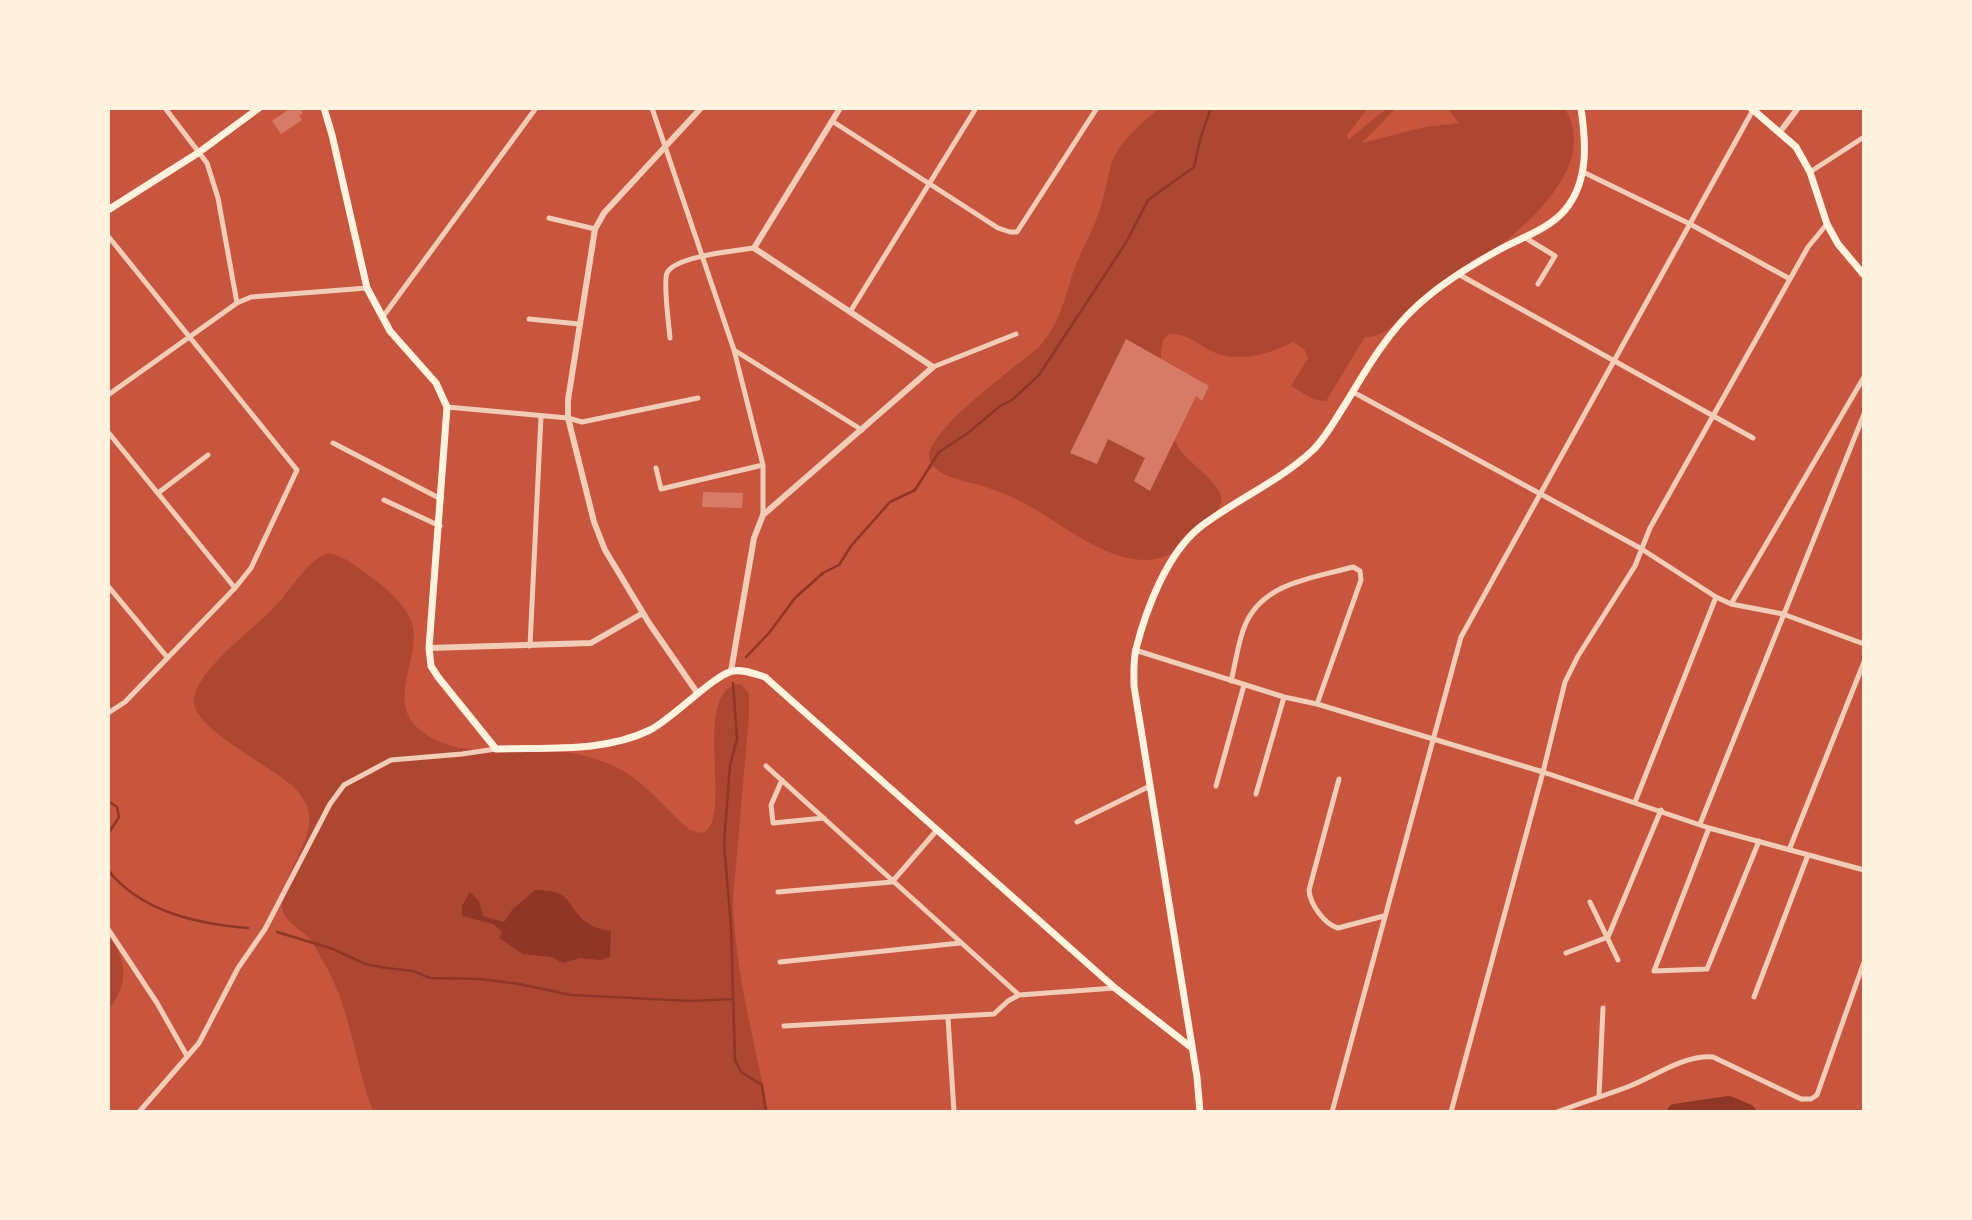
<!DOCTYPE html>
<style>
body{margin:0}
#map{position:relative;width:1972px;height:1220px;overflow:hidden;background:#c8553d;font-family:"Crimson Pro",serif}
canvas{display:block}
.frame{position:absolute;inset:0;border:110px solid #fff3e0;pointer-events:none}
</style>
<div id="map">
<canvas width="1972" height="1220"></canvas>
<div class="frame"></div>
</div>
<script>
const context = document.querySelector('canvas').getContext('2d');
context.lineJoin = 'round';
function paint(path, color) { context.fillStyle = color; context.fill(path, 'evenodd'); }
function trace(path, color, width, dash) { context.strokeStyle = color; context.lineWidth = width; context.lineCap = dash ? 'butt' : 'round'; context.setLineDash(dash || []); context.stroke(path); }
paint(new Path2D(`
 M1158,109H1367L1347,135L1348,140L1386,109H1395L1362,143L1425,127L1459,123L1449,110L1451,109H1565C1611,182 1472,267 1423,301C1407,312 1385,339 1365,337L1326,401C1314,402 1302,392 1291,386L1308,358L1304,349L1293,342C1267,355 1236,364 1209,350C1195,342 1186,333 1169,334L1163,340L1161,351C1161,382 1163,423 1180,450C1189,463 1226,487 1221,502C1216,516 1202,530 1191,539C1186,543 1180,549 1174,552C1127,580 1068,527 1029,506C1012,496 994,489 975,484C961,480 928,474 929,455C932,427 1015,367 1038,348C1058,326 1064,303 1072,275C1080,253 1092,232 1100,210C1105,194 1107,178 1112,162C1120,141 1141,124 1158,109Z
 M329,553C346,557 360,569 374,579C387,589 403,603 410,618C426,653 384,699 419,729C453,760 520,749 563,752C577,753 591,757 604,762C643,776 660,805 690,830C695,831 701,835 706,831C730,813 697,708 730,687C733,685 737,685 741,684L749,694V716L733,898C734,970 755,1041 768,1111H373C356,1066 351,1013 328,970C322,960 316,947 309,938C300,928 284,922 282,907C279,877 319,838 307,806C300,789 283,778 269,769C251,756 198,727 194,704C191,679 237,642 254,626C266,616 277,605 287,592C300,577 309,560 329,553Z
 M109,935C127,960 129,985 109,1009Z`), '#ae4732');
paint(new Path2D(`
 M535,890C576,890 563,906 589,924C595,928 605,930 611,931L610,957L600,960L580,958L563,963L551,957L523,954L499,938L502,932L493,924L462,916V906L470,892L479,901L483,916L504,922L512,910Z`), '#8f3625');
trace(new Path2D(`
 M746,657L769,633L795,598L823,573L839,565L851,546L890,502L915,490L939,452L968,433L1000,406L1012,400L1039,375L1127,241L1148,200L1194,167L1201,136L1211,108
 M733,683L737,739L730,765L724,844L731,926L735,1060L741,1072L762,1085L766,1112
 M108,801L117,807L119,817L108,834
 M108,870C141,912 198,924 248,928
 M277,932L333,949L365,964L386,968L413,971L430,978L480,979L519,984L571,995L691,1001L733,999`), '#8f3625', 2.5);
trace(new Path2D(`
 M1675,1112L1729,1104L1748,1112`), '#8f3625', 16);
paint(new Path2D(`
 M291,108H300L303,113L299,116L302,120L281,134L272,121Z
 M1126,339L1209,386L1202,401L1196,396L1150,491L1134,481L1145,458L1108,439L1097,464L1070,453Z
 M703,492L743,493L742,508L702,507Z`), '#d67c66');
trace(new Path2D(`
 M165,108L207,163L218,198L237,303
 M652,108L734,350L763,465V515
 M832,121L998,228L1010,232H1017L1097,108
 M1583,172L1690,224L1790,279
 M1810,172L1864,137
 M549,218L595,229
 M108,236L297,470L251,568L235,588L125,702L108,713
 M1524,237L1555,256L1538,284
 M1458,274L1753,438
 M850,312L976,108
 M382,318L536,108
 M529,319L579,324
 M670,338C669,326 663,282 667,273C675,256 735,251 754,248
 M734,350L862,430
 M933,367L1016,334
 M1353,392L1640,548L1716,597L1731,604L1783,614L1864,644
 M108,395L237,303L251,297L367,288
 M447,407L568,418L582,422L698,398
 M108,432L235,588
 M333,443L441,499
 M656,468L661,489L763,465
 M158,493L208,455
 M384,500L440,526
 M108,586L167,657
 M1731,604L1864,377
 M530,646L541,416
 M1135,650L1284,697L1317,704L1543,772L1709,828L1864,870
 M1231,681C1236,662 1238,640 1246,623C1265,582 1314,578 1353,567L1360,571L1361,580L1317,704
 M766,766L1019,995
 M1339,779L1309,890C1310,904 1324,924 1338,928L1384,916
 M782,780L771,805L773,823L824,818
 M1216,786L1244,685
 M1256,794L1284,697
 M1635,802L1716,597
 M1077,822L1150,786
 M1700,824L1864,414
 M1709,828L1654,971L1707,969L1759,841
 M1789,850L1864,662
 M778,892L892,882L937,830
 M1590,902L1618,960
 M108,929L157,1003L187,1056
 M1566,953L1608,937L1661,810
 M780,962L960,943
 M1754,997L1808,855
 M948,1018L954,1112
 M784,1026L994,1014L1008,1001L1019,995L1115,988
 M1599,1096L1603,1008
 M139,1112L199,1043L238,968L265,929L330,804L344,785L391,760L462,754L496,749
 M1332,1112L1461,637L1753,110
 M1451,1112L1543,772L1565,682L1578,656L1635,566L1650,528L1808,247L1827,224
 M1557,1112C1581,1103 1606,1095 1630,1086C1657,1075 1684,1055 1713,1057L1801,1099H1811L1817,1095L1864,962`), '#f1ccb7', 5);
trace(new Path2D(`
 M1780,132L1798,108
 M429,648L591,643L643,613
 M731,671L754,538L763,515L933,367L754,248L840,108
 M698,694L649,623L605,550L594,522L568,418V400L595,229L604,213L701,108`), '#f1ccb7', 6);
trace(new Path2D(`
 M324,108L332,135L367,288L390,331L436,383L447,407L429,648L431,666L438,677L496,749C546,747 603,753 650,730C672,719 715,674 733,671C743,669 755,674 765,677L1115,988L1192,1048
 M1751,108L1796,147L1810,172L1827,224L1838,244L1864,275
 M108,210L198,153L259,108
 M1200,1112L1197,1077L1134,686C1134,674 1133,660 1136,649C1146,609 1167,554 1199,528C1235,500 1279,482 1313,450C1326,437 1336,418 1346,403C1367,368 1388,332 1418,305C1442,283 1470,266 1497,251C1520,238 1548,230 1565,210C1589,181 1586,143 1581,108`), '#fff3e0', 7);
</script>
